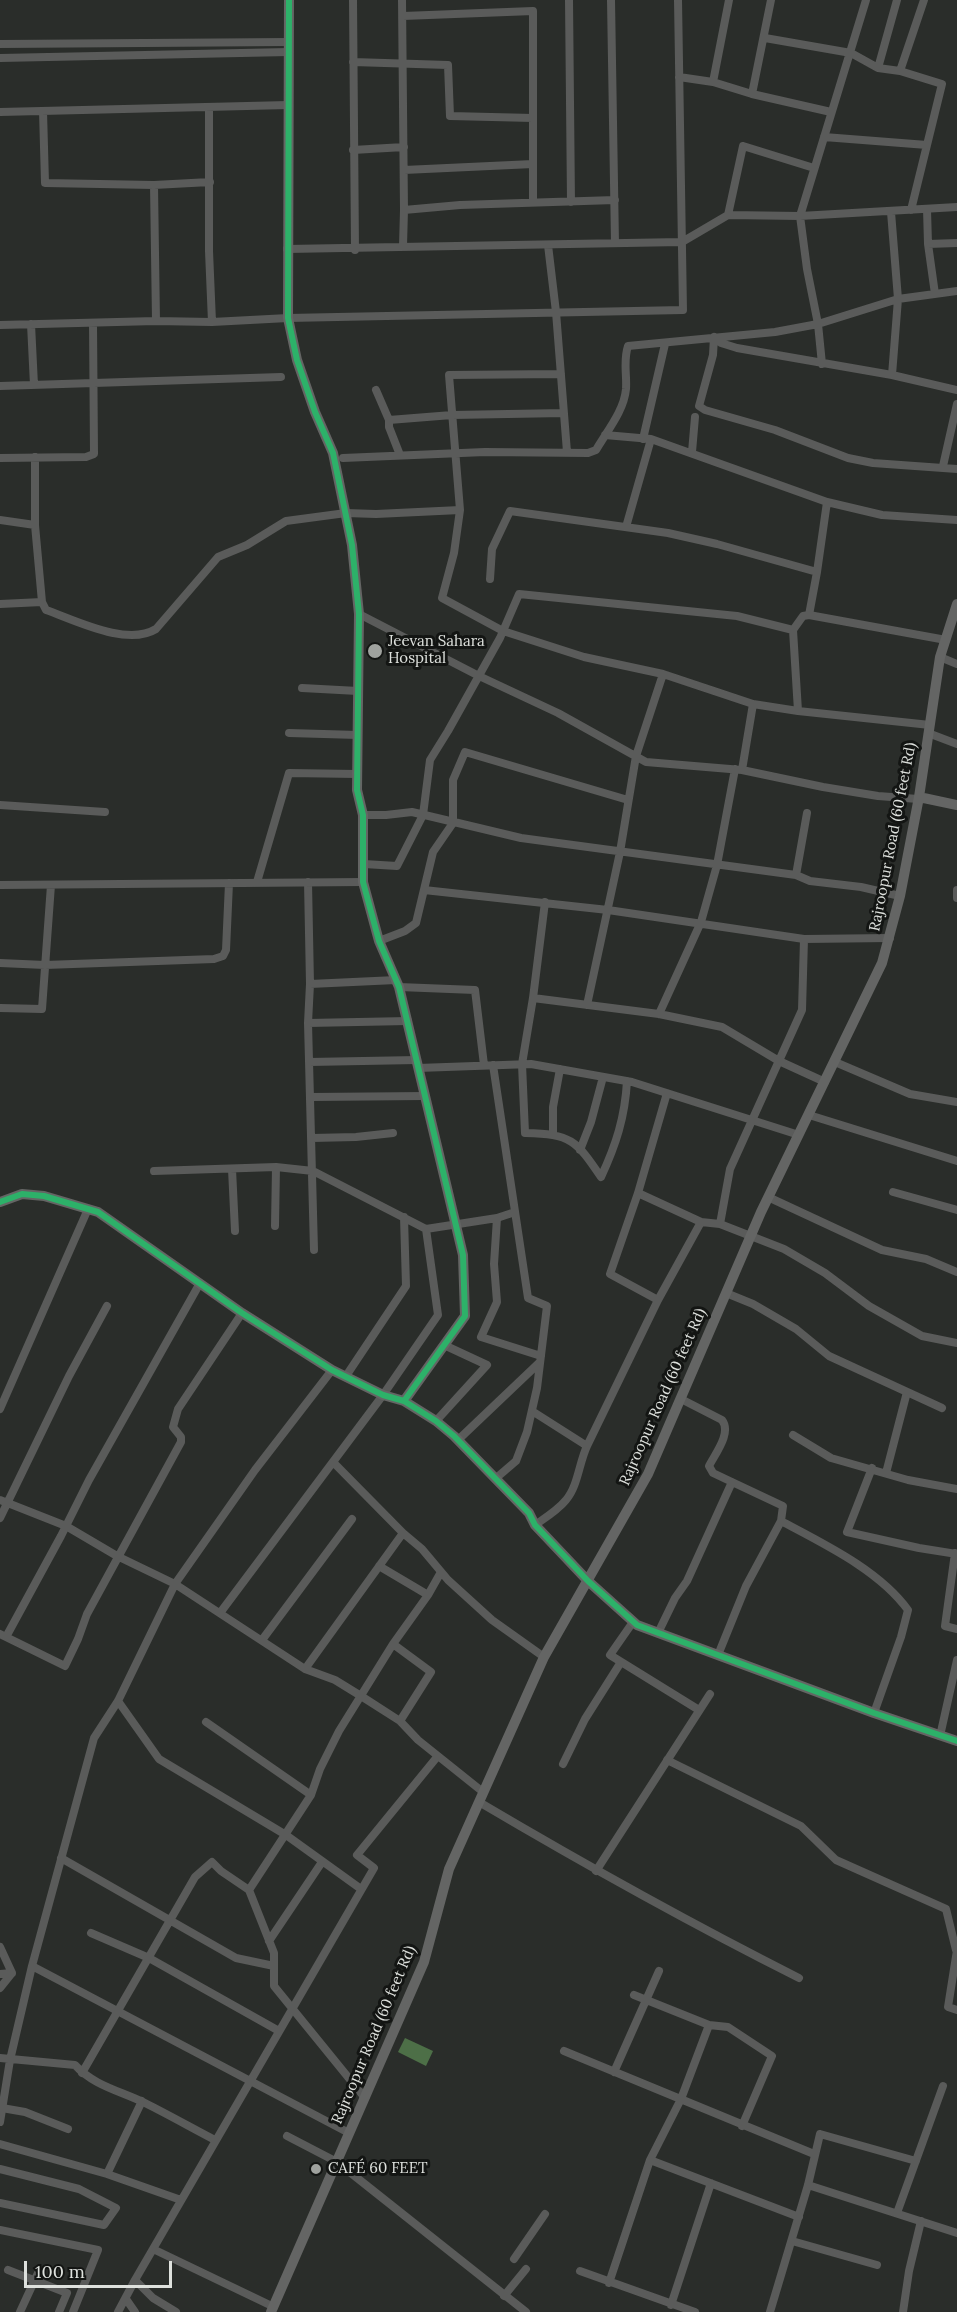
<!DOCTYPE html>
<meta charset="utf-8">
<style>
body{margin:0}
#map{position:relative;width:957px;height:2312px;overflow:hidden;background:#2a2d2a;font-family:Lora,serif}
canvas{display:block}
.scale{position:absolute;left:24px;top:2261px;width:148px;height:27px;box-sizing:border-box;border:3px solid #dee1dd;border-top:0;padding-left:8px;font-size:18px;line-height:21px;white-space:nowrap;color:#dee1dd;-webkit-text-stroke:4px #131513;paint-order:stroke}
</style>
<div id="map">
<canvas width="957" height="2312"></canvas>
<div class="scale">100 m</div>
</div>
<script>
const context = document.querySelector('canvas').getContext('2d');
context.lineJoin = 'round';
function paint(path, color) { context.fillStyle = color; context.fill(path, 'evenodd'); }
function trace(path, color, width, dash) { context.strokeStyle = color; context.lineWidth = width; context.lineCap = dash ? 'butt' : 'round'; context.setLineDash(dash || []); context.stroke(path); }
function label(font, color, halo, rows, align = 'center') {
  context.font = font + ' Lora,serif'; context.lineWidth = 6; context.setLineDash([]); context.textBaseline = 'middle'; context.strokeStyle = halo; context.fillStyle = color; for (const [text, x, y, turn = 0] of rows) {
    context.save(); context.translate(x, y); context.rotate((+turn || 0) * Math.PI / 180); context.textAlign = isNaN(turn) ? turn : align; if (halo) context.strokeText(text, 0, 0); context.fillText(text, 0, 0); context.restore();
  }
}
paint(new Path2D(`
 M405,2038L433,2051L426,2066L398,2052Z`), '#4d6f47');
trace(new Path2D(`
 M353,0L355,250
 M402,0L404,210
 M569,0L571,202
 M611,0L615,243
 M403,16L533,11V202
 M765,38L851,53L878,68L900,71L942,84L911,210
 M0,44L289,42
 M0,58L289,52
 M353,62L448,65L450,116L533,118
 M878,68L897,0
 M900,71L924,0
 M679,77L713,82L752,94L831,112
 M713,82L729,0
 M752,94L771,0
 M209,109V251L212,322
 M43,111L45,183L154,185L210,182
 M0,112L288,105
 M824,137L927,145
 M353,150L404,147
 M404,170L533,164
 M927,209L928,244L935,294
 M891,212L898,299L892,375
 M728,215L743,146L814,168
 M928,244L957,243
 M548,245L556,312L567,452
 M403,246L404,210L460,205L615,200
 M287,249L682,242L728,215L800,216L957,207
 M156,321L212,322L288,318L683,310L678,0
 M31,324L34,385
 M0,325L156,321L154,185
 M714,337L713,355L699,406L705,410L775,430L848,458L873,463L957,469
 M714,337L721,343L737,348L892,375L957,390
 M822,364L818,324L807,269L800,216L866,0
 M561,374L449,375L460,510L454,553L442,598L503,631L584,657L663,674L753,704L798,711L930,725
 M0,386L281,377
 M376,390L389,420V427L400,455
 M389,420L452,415L564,413
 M605,435L651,439L827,502L882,515L957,520
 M643,439L665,344
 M692,452L695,417
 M35,457V525L42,602L46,610C75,620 127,647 156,629L218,557L247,545L286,521L346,513L376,514L460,510
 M0,458L86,457L94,454L93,323
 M343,458L485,452L588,453L596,450C607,431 624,411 626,389C627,374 623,361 628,346L775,332L818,324L898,299L957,291
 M943,466L957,404
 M0,520L35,525
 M626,527L651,439
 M817,572L827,502
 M490,579L492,549L510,511L668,533L717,544L817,572L809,615
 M0,604L42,602
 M359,614L479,676L558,713L646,762L742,770L823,787L878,796L918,799
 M793,630L798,711
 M940,657L957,664
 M302,688L358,691
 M289,733L358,735
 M928,733L957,744
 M742,770L753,704
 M0,805L105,812
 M363,815H386L412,812L521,838L796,875L810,881L861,887L900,896
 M364,864L397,866L423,815L430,760L448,731L500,638L519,594L737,616L793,630L803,616L809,615L946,640
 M796,875L807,813
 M257,882L289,773L357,774
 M308,882L310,984
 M0,885L363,882
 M424,890L608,910L804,939L890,938
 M957,890V898
 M545,902L533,998L659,1014L722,1027L779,1061L825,1082
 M379,941L405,931L416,923L433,852L453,823V780L465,752L628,800
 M0,963L45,965L214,959L223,956L226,950L229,883
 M399,987L475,990L484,1065
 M533,998L522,1064L525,1133C571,1134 576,1140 601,1177C616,1145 625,1117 627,1081
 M587,1005L620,852L636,756L663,674
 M0,1008L42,1009L51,885
 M659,1014L701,922L717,865L735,769
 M308,1023L408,1021
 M309,1062L417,1060
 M835,1062L910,1094L957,1102
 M493,1065L528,1298L547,1306L537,1388L527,1432L516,1461L495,1479
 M418,1068L531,1064L632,1082L799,1135
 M311,1097L425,1096
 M809,1115L957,1161
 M553,1135V1107L560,1069
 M312,1138L356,1137L393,1133
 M580,1150L591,1122L603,1077
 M232,1169L235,1231
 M154,1171L276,1167L313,1171L426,1229L497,1218L515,1212
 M893,1192L957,1210
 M638,1193L701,1222L720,1224L784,1249L825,1273L869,1306L922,1336L957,1343
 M768,1197L882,1250L926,1259L957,1272
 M497,1218L494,1264L497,1302L481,1337L541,1356
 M720,1224L730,1169L802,1010L804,939
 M275,1226L276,1167
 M314,1250L308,1023L310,984L396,980
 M726,1293L753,1304L796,1329L829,1356L942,1408
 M658,1300L610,1274L638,1193L667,1093
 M346,1376L406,1286L404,1217
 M681,1399L722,1420C732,1433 715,1454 709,1466L713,1473L732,1482
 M0,1409L88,1209
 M532,1411L587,1446
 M436,1421L487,1365L444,1345
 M793,1435L831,1458L908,1480L957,1489
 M458,1440L540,1362
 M333,1462L403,1533L422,1549L448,1580L492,1620L544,1657
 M872,1468L847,1532L919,1548L957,1554
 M886,1473L907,1392
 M0,1500L66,1526L117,1556L175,1584L305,1669L335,1680L361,1696L400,1721L418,1740L483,1792
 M0,1518L69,1376L107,1306
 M535,1525C545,1518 558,1510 566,1500C578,1486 579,1463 587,1446L658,1300L701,1222
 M955,1553L945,1626L957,1629
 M379,1566L428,1595L393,1644L431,1672L400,1721
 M428,1595L441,1572
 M220,1613L383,1395L438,1315L426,1229
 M633,1622L610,1655L699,1710
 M658,1633L675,1598L687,1581L732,1482L783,1506L781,1521
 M0,1634L65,1666L78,1639L87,1614L181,1442V1437L173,1427L178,1409L242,1313
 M6,1637L61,1536L89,1480L200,1283
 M262,1640L352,1519
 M718,1655L746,1586L781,1521C824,1544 879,1570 908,1610L901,1637L874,1713
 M305,1669L403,1533
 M118,1701L159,1759L286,1835L361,1889
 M206,1722L311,1795
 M940,1736L957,1660
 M667,1760L801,1826L836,1860L946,1909L956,1950
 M563,1764L585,1719L621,1662
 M479,1802C584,1864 690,1923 799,1978
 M61,1858L236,1958L274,1966
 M596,1871L710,1694
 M91,1933L149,1958L279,2031
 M269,1941L322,1862
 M0,1947L12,1973L0,1988
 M957,1950L948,2007L957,2010
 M32,1966L349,2133
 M0,1974L12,1973
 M634,1995L709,2025L728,2027L772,2056L742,2126
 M564,2051L814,2154
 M0,2058L75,2065C94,2086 121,2091 145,2103C169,2115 192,2128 215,2140
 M614,2072L659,1971
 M82,2073L195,1877L212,1862L221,1871L249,1890
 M365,2098L274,1986V1953L249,1890L311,1795L320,1769L339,1731L393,1644
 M142,2101L107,2174L181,2200
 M2,2108L25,2112L68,2129
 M0,2122L10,2060L32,1966L94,1738L118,1701L175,1584L255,1470L332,1370
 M287,2136L337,2162L526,2312
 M0,2144L107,2174
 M650,2160L799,2217
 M0,2169L79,2189L116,2208L104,2225L0,2203
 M808,2185L957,2233
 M897,2213L943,2086
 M0,2230L98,2250L73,2312
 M792,2241L877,2265
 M153,2249L274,2307
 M514,2259L545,2214
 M8,2270L67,2293L59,2312
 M580,2271L695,2312
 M135,2280L153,2298L176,2312
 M609,2283L650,2160L681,2099L709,2025
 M504,2296L526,2269
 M126,2299L135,2312
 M671,2305L711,2183
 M20,2312L38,2273
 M118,2312L135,2280L374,1868L357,1855L437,1757
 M770,2312L808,2185L820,2134L916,2161
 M903,2312L909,2271L921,2221`), '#5a5b5a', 8);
trace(new Path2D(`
 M289,0L288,318L297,360L315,412L333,453L352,545L359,614L357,790L363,815V882L379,941L399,987L463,1255L465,1316L404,1401
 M919,797L957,805
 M0,1202L22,1194L44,1196L98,1212L242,1313L332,1370L383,1395L404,1401L436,1421L454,1436L529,1513L535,1525L588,1581L637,1625L874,1713L957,1741
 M271,2312L424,1962L449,1869L544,1657L648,1474L761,1212L882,963L900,896L919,797L940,657L957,604`), '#646564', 10);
trace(new Path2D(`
 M289,0L288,318L297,360L315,412L333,453L352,545L359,614L357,790L363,815V882L379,941L399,987L463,1255L465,1316L404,1401
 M0,1202L22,1194L44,1196L98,1212L242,1313L332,1370L383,1395L404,1401L436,1421L454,1436L529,1513L535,1525L588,1581L637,1625L874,1713L957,1741`), '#2db169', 6);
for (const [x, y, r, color] of [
 [375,651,8,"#9fa29e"],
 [316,2169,6,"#9fa29e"]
]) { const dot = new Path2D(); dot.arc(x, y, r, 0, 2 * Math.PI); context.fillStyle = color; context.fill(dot); trace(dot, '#131513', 2); }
label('15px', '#dee1dd', '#131513', [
 ["Jeevan Sahara",388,642],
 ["Hospital",388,659],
 ["CAFÉ 60 FEET",328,2169]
], 'left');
label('15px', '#dee1dd', '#131513', [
 ["Rajroopur Road (60 feet Rd)",893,837,-79],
 ["Rajroopur Road (60 feet Rd)",663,1397,-66],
 ["Rajroopur Road (60 feet Rd)",374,2035,-67]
]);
</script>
